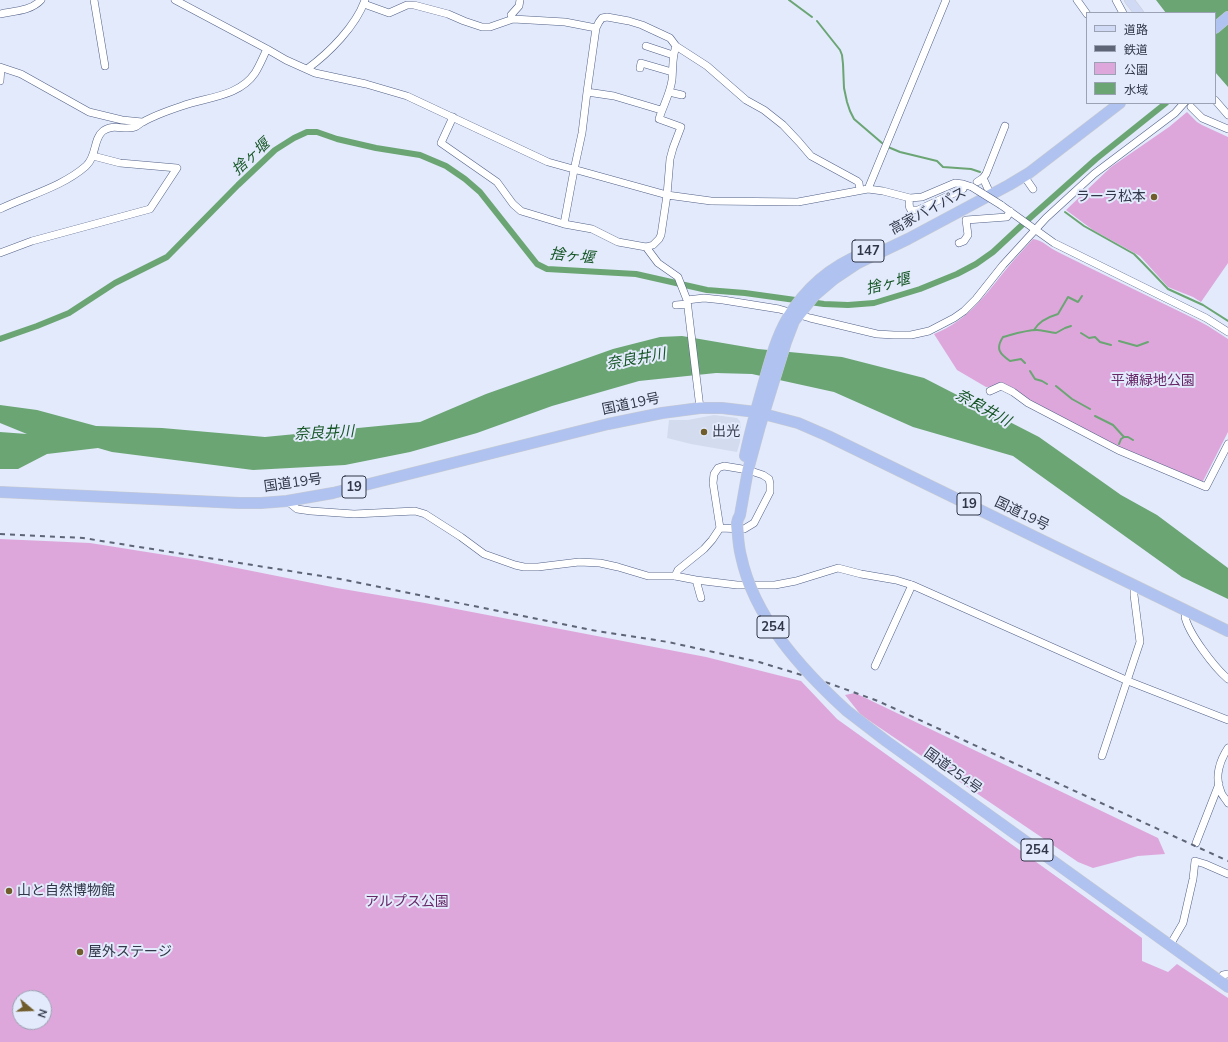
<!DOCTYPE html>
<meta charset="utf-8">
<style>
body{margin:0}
#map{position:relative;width:1228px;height:1042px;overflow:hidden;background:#e2eafb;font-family:Mulish,"Noto Sans JP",sans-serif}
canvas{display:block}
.legend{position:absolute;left:1086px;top:12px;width:130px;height:92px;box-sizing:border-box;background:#e2eafb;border:1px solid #9ba2b3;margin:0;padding:5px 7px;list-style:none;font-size:12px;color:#313748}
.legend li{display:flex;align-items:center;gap:8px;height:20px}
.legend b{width:20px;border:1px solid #9ba2b3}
.north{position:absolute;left:12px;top:990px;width:40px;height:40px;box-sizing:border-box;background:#e2eafb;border:1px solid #9ba2b3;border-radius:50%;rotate:109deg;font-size:11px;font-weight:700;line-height:16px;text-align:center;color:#313748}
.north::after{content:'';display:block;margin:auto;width:14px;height:18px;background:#715d2c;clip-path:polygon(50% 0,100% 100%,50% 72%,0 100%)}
</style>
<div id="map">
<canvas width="1228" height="1042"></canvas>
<ul class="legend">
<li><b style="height:5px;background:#d0daf5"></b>道路</li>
<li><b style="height:5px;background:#5e6576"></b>鉄道</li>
<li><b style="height:11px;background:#dea7db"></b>公園</li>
<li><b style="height:11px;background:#6ba574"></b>水域</li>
</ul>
<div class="north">N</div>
</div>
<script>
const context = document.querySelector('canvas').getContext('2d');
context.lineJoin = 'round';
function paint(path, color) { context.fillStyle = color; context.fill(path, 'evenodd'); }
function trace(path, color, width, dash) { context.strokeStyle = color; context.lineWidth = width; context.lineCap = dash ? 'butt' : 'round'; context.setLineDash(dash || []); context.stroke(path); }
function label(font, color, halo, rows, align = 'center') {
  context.font = font + ' Mulish,"Noto Sans JP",sans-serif'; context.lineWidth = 4; context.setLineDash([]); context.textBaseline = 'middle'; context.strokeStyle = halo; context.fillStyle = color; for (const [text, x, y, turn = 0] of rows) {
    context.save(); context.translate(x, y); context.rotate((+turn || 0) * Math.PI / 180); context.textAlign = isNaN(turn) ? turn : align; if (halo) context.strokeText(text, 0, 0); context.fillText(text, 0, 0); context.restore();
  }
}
paint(new Path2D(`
 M714,415L737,418L740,421L741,428L740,442L737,452L691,444L667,438L669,420H688Z`), '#d3dbef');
paint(new Path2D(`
 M1187,112L1197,122L1202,125L1228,137V263L1201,302L1193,297L1168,287L1140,256L1093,230L1066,210L1111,167L1169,127Z
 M1033,239C1043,240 1049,248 1058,252C1067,257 1077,261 1086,266L1195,319L1208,326L1228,339V432L1202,483L1168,467L1125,451L1034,405L1015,389L1009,386L986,387L957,370L934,334C969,320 985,295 1008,267C1016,257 1025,248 1033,239Z
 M0,539L90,543L197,560L337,588L425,603L706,657L801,681L837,719L1142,938V961L1168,972L1177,964L1228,998V1042H0ZM20,998H44V1022H20Z
 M855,693L1158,838L1165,854L1138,856L1093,868L1078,862L861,715L845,695Z`), '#dea7db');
paint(new Path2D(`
 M1156,0H1228V87L1215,72V13H1166Z
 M682,336L758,349L842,357L924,378L1039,437L1121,495L1157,515L1228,568V599L1182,577L1013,456L913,427L834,392L752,374L716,373L639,381L552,406L477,433L410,452L345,465L253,470L112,452L98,448L47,454L18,469H0V432L27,434L0,423V405L37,410L96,426L162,428L265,437L420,422L486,394L613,349L660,337Z`), '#6ba574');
trace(new Path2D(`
 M789,0L812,17
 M817,21L840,50L842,55L843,64L844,88L847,102L850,111L854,119L882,143
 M888,147L900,152L937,161L943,167L971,169L980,172
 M1065,212L1084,226L1134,254L1140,260L1168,289L1203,305L1228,321
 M1034,330C1039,321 1048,317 1058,314L1068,297L1078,302L1082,296
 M1081,333L1089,338L1095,337L1100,342L1111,345
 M1119,341L1137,346L1148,342
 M1025,363L1021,359L1010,361C1000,354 995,349 1003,337C1014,334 1026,330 1037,330C1044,330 1050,333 1056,333L1065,328L1071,326
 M1030,371L1035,379L1042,381L1047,384
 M1056,386L1072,399L1090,409
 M1095,416L1113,425L1124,437L1121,439L1119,444
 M1124,437H1128L1133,440`), '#6ba574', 2);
trace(new Path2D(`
 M0,339L37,326L69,313L115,283L167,257L238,185L275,150L294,138L307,132H317L337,139L376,148L420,155L446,166L465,179L480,192L537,264L547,269L636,274L707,290L745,293L824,304L848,305L874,303L920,289L957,274L976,264L993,252L1022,225L1096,159L1166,103`), '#6ba574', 6);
const minor = new Path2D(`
 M94,0L105,66
 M175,0L267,49L286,60L315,73L366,84L407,96L548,162L667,195L711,201L798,202L868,189L883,191L910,198L922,197L955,183L963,184L972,187
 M1077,0L1087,14
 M1116,0L1123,13
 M364,4L389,13L407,5H414L448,14L464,21L482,27H490L513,19L565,22L596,28
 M0,14C14,11 31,11 41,0
 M513,19L511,15L519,6L520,0
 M646,46L673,55
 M0,67L21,74L89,112L122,120L142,122
 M640,68L641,63L672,72
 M307,69C329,53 356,26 365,0
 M0,81L1,68
 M587,92L614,96L661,110
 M669,92L682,95
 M1215,100L1228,115
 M1191,107L1202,118L1228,129
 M453,117L441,143L497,182L513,204L521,211L564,224L592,229L618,242L646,247L653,245L659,239L661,235L667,195L670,159L673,148L681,127L659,119C663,106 670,94 672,80C673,68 672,57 676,46
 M1024,176L1033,189
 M983,178L988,189
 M977,182L983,178L986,174L1005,126
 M868,189L946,0
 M910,198C909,203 908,206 911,210H918L963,189
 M1001,205L1054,243L1206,318L1228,332
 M0,209C29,195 62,187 86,166C97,156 93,139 103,131C113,123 125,131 135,127C138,126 140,123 143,122C153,116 170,110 182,106C206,97 239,97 255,73C260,65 263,57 267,49
 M564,224L574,170L582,133L587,92L596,28L599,22L602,18L607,17L629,21L642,25L670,38L676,46L707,66L746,100L764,110L783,125L799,142L811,156L857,181L859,183L860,190
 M959,243L964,241L968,235L966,220L1007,217L1010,211
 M646,247L658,263L678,277L687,300L700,408
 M0,253L32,241L150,209L177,168L120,163L93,156
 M687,300L704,298L723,300L779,309L810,318L877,334L894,335H911L929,331L954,318L964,311L976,299L1003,265L1046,218L1094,174L1175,113L1184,103
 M676,305L687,304
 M990,391L1001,386L1013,392L1028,403L1118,450L1206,487L1228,444
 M287,501L297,509L311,511L354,514L415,511L425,514L461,537L484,554L515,565L524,567H538L579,562L600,563L618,567L648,576H675L696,580L737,585H775L796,581L838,568L861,574L896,580L912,585L1128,681L1228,720
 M720,528L744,529L754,523L770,492V484L769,479L763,475L748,470
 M675,576L678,570L704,549L712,540L720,528L713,483L714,474L718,468L724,466L742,469
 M696,580L701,598
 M1188,611L1185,617C1189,634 1214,667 1228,679
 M875,666L912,585
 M1228,748C1220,760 1214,777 1221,792C1222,796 1226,799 1228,803
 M1102,756L1140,642L1134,595V591L1136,586
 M1196,843L1219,784
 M1173,940L1183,923L1193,879L1195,861L1205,864L1228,874
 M1219,981L1223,975L1228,974`);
const major = new Path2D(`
 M1129,0L1139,13`);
const highway = new Path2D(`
 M1215,28L1228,17
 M745,456C750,431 757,407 764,382C770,361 776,338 787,319C805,288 831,266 864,253
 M0,492L239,503H261L287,501L333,493L608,424L662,413L700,408H722L756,412L798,423L828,436L1228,631
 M737,523L738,519L740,515L748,470L760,426L786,342L794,321L814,296L834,279L858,263L908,239L1009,185L1029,173L1120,103
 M847,711L886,741L1228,987`);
trace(minor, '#526086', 8);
trace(major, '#c9cbcf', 10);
trace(highway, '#c9cbcf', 12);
trace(minor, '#fff', 7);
trace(major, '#d0daf5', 9);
trace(highway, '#b0c2ef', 11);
trace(new Path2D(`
 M0,534L83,538L340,579L597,631L668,642L759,662L828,683L878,701L1228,861`), '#5e6576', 2, [5, 5]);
const minorBridge = new Path2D(`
 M972,187L1001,205`);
const highwayBridge = new Path2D(`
 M737,523C738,534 738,545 741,556C754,618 802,670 847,711`);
trace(minorBridge, '#526086', 8, []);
trace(highwayBridge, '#c9cbcf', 12, []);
trace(minorBridge, '#fff', 7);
trace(highwayBridge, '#b0c2ef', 11);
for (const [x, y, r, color] of [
 [1154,197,4,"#715d2c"],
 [704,432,4,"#715d2c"],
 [9,891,4,"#715d2c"],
 [80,952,4,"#715d2c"]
]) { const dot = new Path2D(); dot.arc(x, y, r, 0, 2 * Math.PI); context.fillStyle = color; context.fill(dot); trace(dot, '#e2eafb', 1.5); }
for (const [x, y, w] of [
 [868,251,32],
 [354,487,24],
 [969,504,24],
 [773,627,32],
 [1037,850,32]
]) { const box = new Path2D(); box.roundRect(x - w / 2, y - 11, w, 22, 3); context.fillStyle = '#e2eafb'; context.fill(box); trace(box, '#313748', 1); }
label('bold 13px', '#313748', null, [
 ["147",868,251],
 ["19",354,487],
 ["19",969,504],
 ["254",773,627],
 ["254",1037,850]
]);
label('14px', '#313748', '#e2eafb', [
 ["ラーラ松本",1146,197,"right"],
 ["出光",712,432],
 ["山と自然博物館",17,891],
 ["屋外ステージ",88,952]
], 'left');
label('14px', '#313748', '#e2eafb', [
 ["高家バイパス",928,211,-28],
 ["国道19号",631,404,-12],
 ["国道19号",293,483,-8],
 ["国道19号",1022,514,26],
 ["国道254号",953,771,36]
]);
label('14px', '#682868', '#e2eafb', [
 ["平瀬緑地公園",1153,381],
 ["アルプス公園",407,902]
]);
label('italic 15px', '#165626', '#e2eafb', [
 ["捨ヶ堰",251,157,-43],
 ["捨ヶ堰",572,256,6],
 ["捨ヶ堰",888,284,-14],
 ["奈良井川",636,359,-10],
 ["奈良井川",983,408,29],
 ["奈良井川",324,433,-3]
]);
</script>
